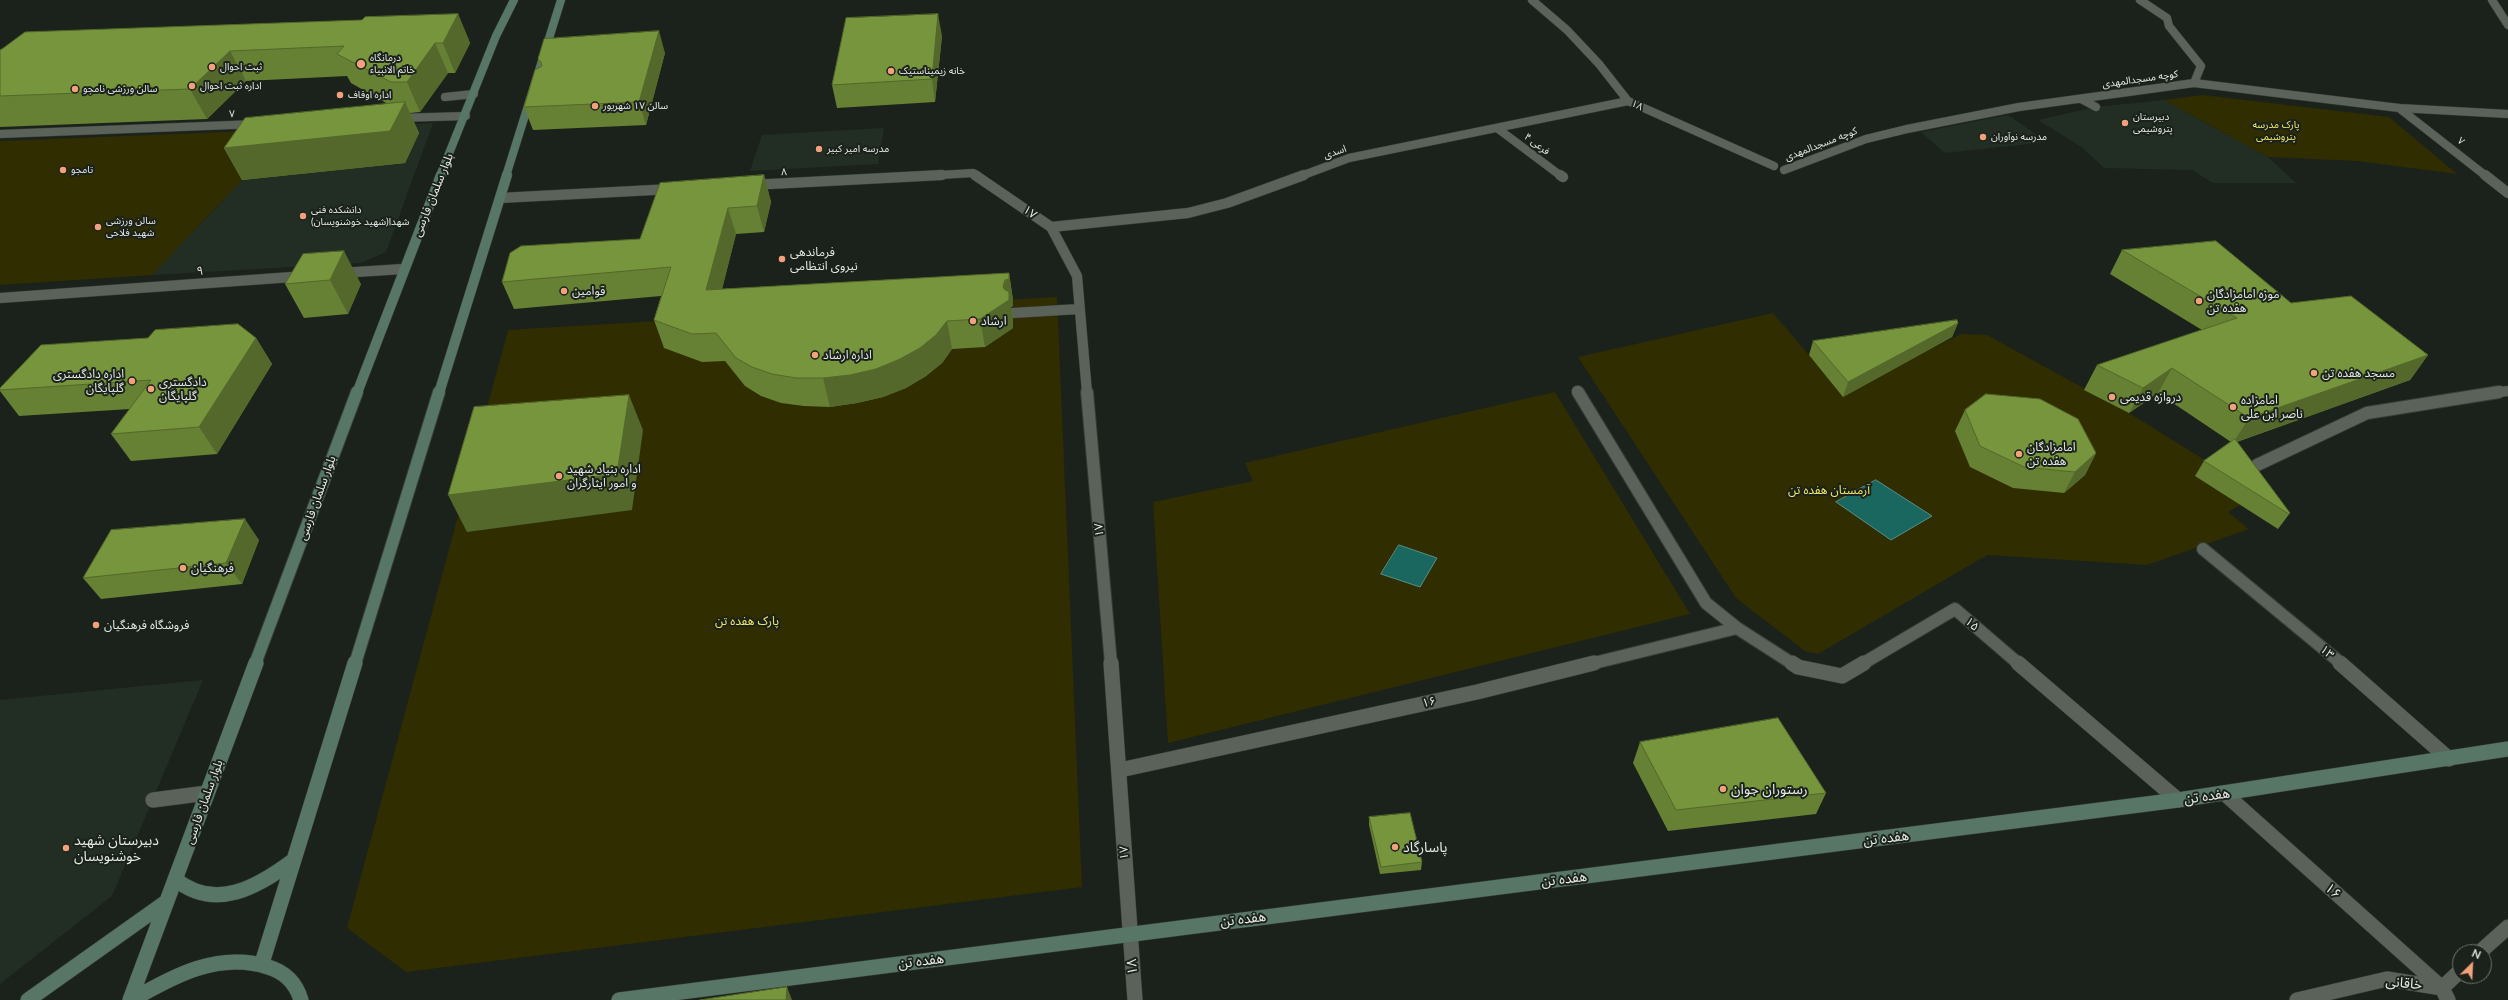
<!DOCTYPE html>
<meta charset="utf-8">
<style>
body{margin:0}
#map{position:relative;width:2508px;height:1000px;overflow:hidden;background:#1b221b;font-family:Lato,sans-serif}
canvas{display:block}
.north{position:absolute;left:2452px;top:944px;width:40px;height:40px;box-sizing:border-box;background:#1b221b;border:1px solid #6c726c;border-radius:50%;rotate:24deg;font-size:11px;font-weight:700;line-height:16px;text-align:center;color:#e5e9e5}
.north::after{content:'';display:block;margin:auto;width:14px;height:18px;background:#f1a17c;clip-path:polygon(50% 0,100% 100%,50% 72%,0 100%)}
</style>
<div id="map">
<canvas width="2508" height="1000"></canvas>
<div class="north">N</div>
</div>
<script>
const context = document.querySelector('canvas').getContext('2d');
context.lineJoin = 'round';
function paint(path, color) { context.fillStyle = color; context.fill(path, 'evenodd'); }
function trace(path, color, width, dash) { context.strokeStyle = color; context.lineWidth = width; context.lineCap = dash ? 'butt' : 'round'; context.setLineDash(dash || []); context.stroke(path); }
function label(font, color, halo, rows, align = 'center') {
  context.font = font + ' Lato,"Noto Sans Arabic",sans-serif'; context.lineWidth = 4; context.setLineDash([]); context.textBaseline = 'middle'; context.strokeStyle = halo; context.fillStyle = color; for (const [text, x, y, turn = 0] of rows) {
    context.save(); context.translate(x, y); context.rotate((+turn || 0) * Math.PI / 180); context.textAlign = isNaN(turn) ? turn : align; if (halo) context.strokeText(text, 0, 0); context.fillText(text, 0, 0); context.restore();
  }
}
paint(new Path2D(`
 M2164,100L2268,157L2296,183H2213L2192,170L2104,168L2083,148L2038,120L2096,107Z
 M2008,115L2047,142L1945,153L1921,132Z
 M433,123L386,252L361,263L152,275L242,180L275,130Z
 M884,128L878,164L750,171L762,135Z
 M203,680L112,896L0,984V700Z`), '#222e23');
paint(new Path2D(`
 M2203,95L2389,117L2457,174L2358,161L2268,157L2164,100Z
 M275,130L242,180L152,275L0,285V141Z
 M1057,297L1082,887L406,972L347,928L508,330Z
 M1773,313L1809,355L1927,351L1961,334L1987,335L2129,413L2211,464L2240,505L2228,512L2249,529L2147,565L1987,555L1818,654L1805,651L1736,598L1578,357Z
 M1555,392L1690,614L1168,743L1153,502L1253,481L1245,463Z`), '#302d01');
const water = new Path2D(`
 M1876,480L1932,516L1891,540L1836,502Z
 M1399,545L1437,558L1420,587L1381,574Z`);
paint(water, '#1a675f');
trace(water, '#578e87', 1);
const minorFar3 = new Path2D(`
 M1532,0L1567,30L1599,64L1628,101L1774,166
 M2140,0L2167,18L2169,26L2201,66L2194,83
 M2492,0L2508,25
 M445,97L474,94
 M2081,99L2096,107
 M2399,108L2486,176
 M397,118L466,116
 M1497,128L1561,176
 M0,134L257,124
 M1784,170L1866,139L1907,129L2019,107L2194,83L2399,108L2508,114
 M923,176L973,173L977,176
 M1301,176L1349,158L1628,101`);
const minorFar2 = new Path2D(`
 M975,175L1051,227L1077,276L1087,393
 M1560,175L1563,177
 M2485,175L2508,193
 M751,185L942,175
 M500,198L672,189
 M1051,227L1188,213L1227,203L1304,175
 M340,273L403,269
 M0,298L306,276
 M1013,313L1079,309
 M1577,391L1578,393
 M2492,393L2508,391`);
const minorFar1 = new Path2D(`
 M1087,392L1111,664
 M1578,392L1706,603L1737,628L1793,664
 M2257,465L2367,413L2499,392
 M2203,549L2342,664
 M1590,664L1737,628
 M1862,664L1955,609L2019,664`);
const minor = new Path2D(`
 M1111,663L1135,1000
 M1792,663L1798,667L1842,676L1864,663
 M2018,663L2178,800
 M2340,663L2449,759
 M1120,770L1477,692L1594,663
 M2224,793L2442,988
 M153,800L207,793
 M2480,952L2508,927
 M2297,1000L2387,979L2442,988
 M2448,1000L2442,988L2460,971`);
const secondaryFar3 = new Path2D(`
 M440,176L496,36L514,0
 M506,176L561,0`);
const secondaryFar2 = new Path2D(`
 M357,393L441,175
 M439,393L507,175`);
const secondaryFar1 = new Path2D(`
 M255,664L357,392
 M355,664L439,392`);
const secondary = new Path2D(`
 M175,879C215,912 258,887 294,860
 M262,963L355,663
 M28,1000L166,902
 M130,1000L256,663
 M132,1000C173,976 219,951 268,967C285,972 296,983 301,1000
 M619,1000L2178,800L2508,749`);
trace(minorFar3, '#373c37', 9);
trace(minorFar2, '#373c37', 11);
trace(minorFar1, '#373c37', 14);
trace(minor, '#373c37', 16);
trace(secondaryFar3, '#373c37', 9);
trace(secondaryFar2, '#373c37', 11);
trace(secondaryFar1, '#373c37', 14);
trace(secondary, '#373c37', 16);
trace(minorFar3, '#5a625a', 8);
trace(minorFar2, '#5a625a', 10);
trace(minorFar1, '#5a625a', 12);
trace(minor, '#5a625a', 15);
trace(secondaryFar3, '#577666', 8);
trace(secondaryFar2, '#577666', 10);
trace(secondaryFar1, '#577666', 12);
trace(secondary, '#577666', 15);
paint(new Path2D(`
 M458,14L470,43L455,73H448L420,112L410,113L419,133L405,163L242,180L224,148L388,104L351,83L347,76L246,81L207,119L0,127V50L362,20Z
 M942,36L935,102L837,108L832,85Z
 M665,53L646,125L533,130L524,107L541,67L538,59Z
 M764,175L771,202L764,232L736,234L722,289L1009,273L1013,300V306L1011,307L1013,319V328L985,347L952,349L942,363L926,376L906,388L883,397L857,403L830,407L804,406L781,403L761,396L745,386L725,361L702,362L664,348L654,320L661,296L514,309L502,282L640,239Z
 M2122,250L2291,303L2428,355L2410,380L2237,442L2290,513L2278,529L2195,476L2204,461L2231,442L2158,393L2129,413L2084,390L2097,365L2202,330L2110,274Z
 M303,254L361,284L348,314L304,318L285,284Z
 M1958,323L1952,337L1843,397L1809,355L1813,341Z
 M256,338L272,364L217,454L131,461L111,434L130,409L19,416L0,391V388Z
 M1965,410L2096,453L2085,475L2064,493L2013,488L1970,467L1955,431Z
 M259,540L242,584L101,599L83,578Z
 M1640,742L1826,793L1816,814L1668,831L1633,763Z
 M1369,817L1422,862L1421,870L1380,874L1369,825Z`), '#668034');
paint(new Path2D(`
 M458,14L470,43L455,73L443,43Z
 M938,14L942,36L935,102L932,79Z
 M659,31L665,53L646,125L639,102Z
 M435,43L448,73L420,112L407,82Z
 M230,51L246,81L207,119L190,89Z
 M405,102L419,133L405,163L242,180L224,148Z
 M764,175L771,202L764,232L757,206Z
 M728,208L736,234L715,317L706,290Z
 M344,251L361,284L348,314L330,280Z
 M1009,273L1013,300V306L1011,307L1013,319V328L985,347L980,319L1003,286Z
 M947,321L952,349L942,363L926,376L906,388L883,397L857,403L830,407L823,378Z
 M1958,323L1952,337L1843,397L1848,382Z
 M256,338L272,364L217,454L199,427Z
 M2428,355L2410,380L2233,443L2249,418Z
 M2172,368L2158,393L2129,413L2143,388Z
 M629,395L643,430L632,510L467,532L448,495Z
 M2096,453L2085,475L2064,493L2075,472Z
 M245,519L259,540L242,584L226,563Z
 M787,987L792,1000H786Z`), '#53682a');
const building = new Path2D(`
 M458,14L443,43H435L407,82H391L337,54L344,46L230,51L190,89L0,96V50L2,49L25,32L362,20L365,17Z
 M938,14L932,79L832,85L846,18Z
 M659,31L639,102L524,107L535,70L542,66L541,62L538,59L544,39Z
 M405,102L390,131L224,148L245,118Z
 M764,175L757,206L728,208L706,290L1009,273V279L1005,280L1003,286L1004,289L1009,292V300L980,319L947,321L936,335L920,348L900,359L876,369L850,375L823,378H796L772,374L752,367L736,358L716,333L692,334L654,320L671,267L502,282L510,253L521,246L640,239L660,183Z
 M2216,241L2291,303L2351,296L2428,355L2249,418L2172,368L2143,388L2097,365L2237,318L2122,250Z
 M344,251L330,280L285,284L303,254Z
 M1957,320L1958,323L1848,382L1813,341Z
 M238,324L256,338L199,427L111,434L151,380L0,390V388L41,345L148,338L155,330Z
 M1986,394L2040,399L2078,419L2096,453L2075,472L2024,467L1980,446L1965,410Z
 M629,395L617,474L448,495L474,407Z
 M2235,439L2290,513L2289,514L2204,461Z
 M245,519L226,563L83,578L111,530Z
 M1778,718L1826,793L1676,810L1640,742Z
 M1410,813L1422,862L1381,867L1369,817Z
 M787,987L786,1000H700Z`);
paint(building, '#77953c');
trace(building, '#53682a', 1);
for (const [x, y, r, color] of [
 [361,64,5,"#f1a17c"],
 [212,67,4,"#f1a17c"],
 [891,71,4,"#f1a17c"],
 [192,86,4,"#f1a17c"],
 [75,89,4,"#f1a17c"],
 [340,95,4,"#f1a17c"],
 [595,106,4,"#f1a17c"],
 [2125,123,4,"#f1a17c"],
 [1983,137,4,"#f1a17c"],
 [819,149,4,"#f1a17c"],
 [63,170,4,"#f1a17c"],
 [303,216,4,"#f1a17c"],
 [98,227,4,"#f1a17c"],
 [782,259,4,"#f1a17c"],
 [564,291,4,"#f1a17c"],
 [2199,301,4,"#f1a17c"],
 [973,321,4,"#f1a17c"],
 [815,355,4,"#f1a17c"],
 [2314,373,4,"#f1a17c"],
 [132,381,4,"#f1a17c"],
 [151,389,4,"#f1a17c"],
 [2112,397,4,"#f1a17c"],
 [2233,407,4,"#f1a17c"],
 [2019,454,4,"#f1a17c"],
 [559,476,4,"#f1a17c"],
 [183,568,4,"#f1a17c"],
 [96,625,4,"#f1a17c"],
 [1723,789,4,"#f1a17c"],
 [1395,847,4,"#f1a17c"],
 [66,848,4,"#f1a17c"]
]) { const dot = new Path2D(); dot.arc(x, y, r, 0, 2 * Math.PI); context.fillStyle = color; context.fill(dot); trace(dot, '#1b221b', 1.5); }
label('10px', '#e5e9e5', '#1b221b', [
 ["درمانگاه",370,58],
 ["خاتم الانبیاء",370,70],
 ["ثبت احوال",220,67],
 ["خانه زیمیناستیک",899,71],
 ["اداره ثبت احوال",200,86],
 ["سالن ورزشی نامجو",83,89],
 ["اداره اوقاف",348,95],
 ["سالن ۱۷ شهریور",603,106],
 ["دبیرستان",2133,117],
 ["پتروشیمی",2133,129],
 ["مدرسه نوآوران",1991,137],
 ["مدرسه امیر کبیر",827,149],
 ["تامجو",71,170],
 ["دانشکده فنی",311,210],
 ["شهدا(شهید خوشنویسان)",311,222],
 ["سالن ورزشی",106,221],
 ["شهید فلاحی",106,233]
], 'left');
label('10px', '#e5e9e5', '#1b221b', [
 ["کوچه مسجدالمهدی",2140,79,-8],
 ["۱۸",1637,105,25],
 ["۷",232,114,-2],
 ["۷",2461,141,39],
 ["فرعی ۴",1537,144,37],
 ["کوچه مسجدالمهدی",1821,144,-21],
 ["اسدی",1335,152,-19],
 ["۸",784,172,-3]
]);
label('10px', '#f2e966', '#1b221b', [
 ["پارک مدرسه",2276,125],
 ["پتروشیمی",2276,137]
]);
label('12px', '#e5e9e5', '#1b221b', [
 ["بلوار سلمان فارسی",433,195,-68],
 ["۱۷",1030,212,35],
 ["۹",200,271,-4],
 ["بلوار سلمان فارسی",317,498,-70],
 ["۱۷",1099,530,-95],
 ["۱۵",1972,624,41],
 ["۱۳",2327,652,41],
 ["۱۶",1429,702,-12],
 ["بلوار سلمان فارسی",204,802,-70],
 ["۱۷",1124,853,-93]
]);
label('12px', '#e5e9e5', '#1b221b', [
 ["فرماندهی",790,252],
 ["نیروی انتظامی",790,266],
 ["قوامین",572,291],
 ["موزه امامزادگان",2207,294],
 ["هفده تن",2207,308],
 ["ارشاد",981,321],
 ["اداره ارشاد",823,355],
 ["مسجد هفده تن",2322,373],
 ["اداره دادگستری",124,374,"right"],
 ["گلپایگان",124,388,"right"],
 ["دادگستری",159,382],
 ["گلپایگان",159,396],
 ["دروازه قدیمی",2120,397],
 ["امامزاده",2241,400],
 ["ناصر ابن علی",2241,414],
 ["امامزادگان",2027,447],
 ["هفده تن",2027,461],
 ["اداره بنیاد شهید",567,469],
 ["و امور ایثارگران",567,483],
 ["فرهنگیان",191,568],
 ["فروشگاه فرهنگیان",104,625]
], 'left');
label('12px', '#f2e966', '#1b221b', [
 ["آرمستان هفده تن",1829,490],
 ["پارک هفده تن",747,621]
]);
label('14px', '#e5e9e5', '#1b221b', [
 ["رستوران جوان",1731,789],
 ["دبیرستان شهید",74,840],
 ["خوشنویسان",74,856],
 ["پاسارگاد",1403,847]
], 'left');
label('14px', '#e5e9e5', '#1b221b', [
 ["هفده تن",2207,796,-8],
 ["هفده تن",1886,838,-7],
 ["هفده تن",1564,879,-7],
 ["۱۶",2333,891,42],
 ["هفده تن",1243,919,-7],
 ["هفده تن",921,961,-7],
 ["۱۸",1132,967,-95],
 ["خاقانی",2404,983,6]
]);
</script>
